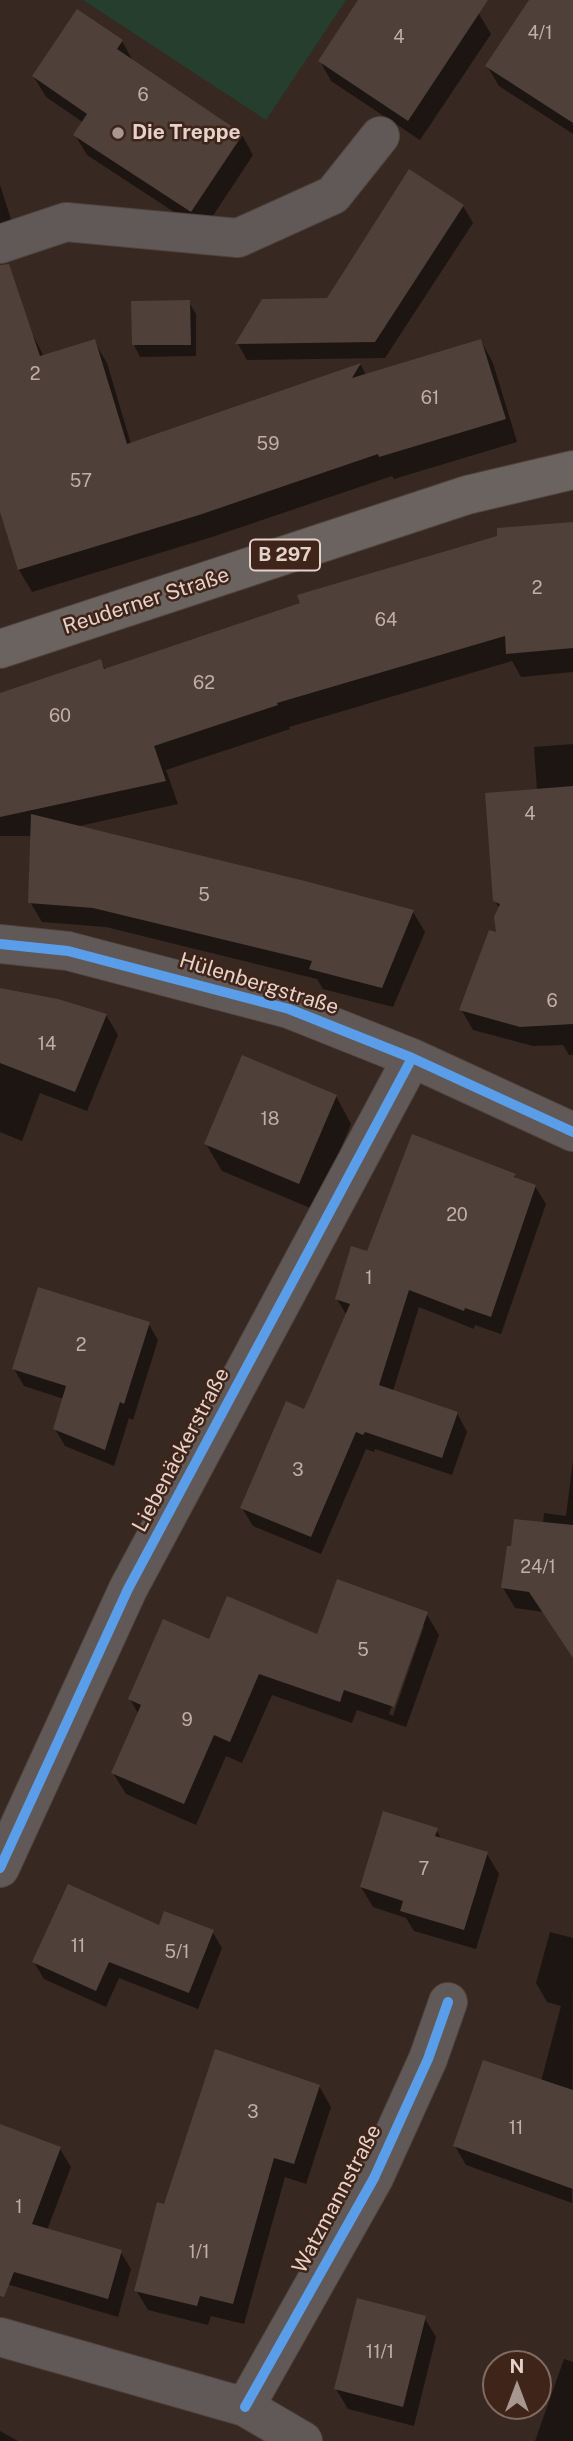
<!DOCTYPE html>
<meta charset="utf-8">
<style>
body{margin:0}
#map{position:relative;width:573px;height:2441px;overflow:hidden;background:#372821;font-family:"Public Sans",sans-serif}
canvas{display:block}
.north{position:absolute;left:482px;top:2350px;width:70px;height:70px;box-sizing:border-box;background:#3f2419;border:2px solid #816a60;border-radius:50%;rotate:0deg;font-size:19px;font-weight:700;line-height:28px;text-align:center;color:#e5d2cb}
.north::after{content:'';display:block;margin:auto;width:24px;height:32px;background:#a89690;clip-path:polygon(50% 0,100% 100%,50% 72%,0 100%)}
</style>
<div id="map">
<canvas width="573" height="2441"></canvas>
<div class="north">N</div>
</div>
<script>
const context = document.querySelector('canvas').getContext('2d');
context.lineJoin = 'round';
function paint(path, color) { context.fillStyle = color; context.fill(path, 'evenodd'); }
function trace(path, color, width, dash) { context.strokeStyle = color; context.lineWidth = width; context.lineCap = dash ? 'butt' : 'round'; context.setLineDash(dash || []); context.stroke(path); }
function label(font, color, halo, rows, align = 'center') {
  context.font = font + ' "Public Sans",sans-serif'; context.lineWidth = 5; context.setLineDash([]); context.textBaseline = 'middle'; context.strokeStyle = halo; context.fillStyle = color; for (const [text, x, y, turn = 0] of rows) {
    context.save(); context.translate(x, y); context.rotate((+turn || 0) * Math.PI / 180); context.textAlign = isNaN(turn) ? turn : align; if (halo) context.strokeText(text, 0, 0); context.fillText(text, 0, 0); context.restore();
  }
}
paint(new Path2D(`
 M83,0H346L266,120Z`), '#253e2d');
paint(new Path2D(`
 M360,0H458L479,14L491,34L420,140L331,81L320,61Z
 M531,0H573V134L499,86L487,66Z
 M122,41L134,63L242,135L253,155L203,231L87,155L75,135L84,123L46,97L34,77Z
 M0,185L18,241L0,246Z
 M463,206L473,223L385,358L247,360L238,344L328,300Z
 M0,282L28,325L44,357L94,341L107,363L131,444L361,365L366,375L481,341L493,363L517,442L394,479L392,476L212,537L32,592L19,570L0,506Z
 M189,302L196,314V356L140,357L134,345Z
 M573,524V672L521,677L512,661L289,727L290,729L166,770L178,804L75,827L413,912L425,932L393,1007L323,989L317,979L106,927L42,922L30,902L32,836H0V694L100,661L106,670Z
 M573,744V1055H569L563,1045L533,1046L473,1030L461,1009L497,934L500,909L495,901L537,790L534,747Z
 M0,998L106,1015L118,1035L87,1111L40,1093L22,1141L0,1132Z
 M336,1096L351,1124L315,1210L222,1171L206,1144Z
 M514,1175L517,1180L535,1186L546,1204L501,1334L475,1325L474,1329L419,1307L393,1391L457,1413L467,1432L452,1475L375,1449L374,1452L366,1449L321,1554L253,1526L242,1508L305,1411L347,1316L337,1299L368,1254Z
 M148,1323L158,1340L133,1420L129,1418L114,1466L65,1446L55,1429L64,1399L24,1386L14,1369Z
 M573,1460V1632L543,1612L515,1608L503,1588L512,1548L543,1524L544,1513L566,1516Z
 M426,1613L439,1635L406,1727L357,1710L352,1723L272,1695L242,1763L226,1756L196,1825L126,1794L113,1773L139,1715L130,1699L318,1637ZM421,1626H424L393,1716L389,1714Z
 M436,1830L442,1840L487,1854L499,1874L476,1949L414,1931L406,1918L373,1907L361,1887Z
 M160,1927L212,1931L222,1948L198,2009L119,1978L106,2007L44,1979L34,1962Z
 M550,1932L573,1938L572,2203L466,2165L455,2146L541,2081L561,2006L547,2002L536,1983Z
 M319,2086L331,2107L306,2184L285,2177L244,2324L211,2316L208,2325L148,2310L136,2290L165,2206Z
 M0,2126L60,2149L71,2167L47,2230L120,2251L131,2269L118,2317L0,2282Z
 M424,2317L436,2337L414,2426L348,2409L336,2389Z
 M564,2359L573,2362V2441H535Z
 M0,2431L18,2441H0Z`), '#0007');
paint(new Path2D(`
 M358,0H488L408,121L318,61Z
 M529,0H573V123L485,66Z
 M77,9L123,40L117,49L243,134L191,212L73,135L87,114L32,76Z
 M409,169L464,205L375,342L235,344L262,299L327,298Z
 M9,264L40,356L95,339L127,444L361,363L352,378L481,339L506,419L379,457L378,454L199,515L18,570L0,512V265Z
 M190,300L191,345H132L131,301Z
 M573,522V648L506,654L505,636L277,703L278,705L154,746L166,781L0,817V693L101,659L104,669L300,603L297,595L497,536V528Z
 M573,786V1024L520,1027L459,1010L489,930L496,932L494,917L500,904L493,901L485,793Z
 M31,814L305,881L414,910L382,988L309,969L312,961L93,908L28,903Z
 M0,988L58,999L107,1014L75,1092L0,1063Z
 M242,1055L337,1095L299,1184L204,1144Z
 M412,1134L516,1174L514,1177L536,1185L491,1317L465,1308L464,1311L409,1290L379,1385L458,1412L442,1458L365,1432L363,1435L356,1432L311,1537L240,1508L286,1401L304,1409L350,1304L335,1299L351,1246L367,1251Z
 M38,1287L150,1322L124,1404L120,1402L105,1450L53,1429L66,1386L12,1369Z
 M514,1519L573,1525V1658L529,1592L501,1588L507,1546H511Z
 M337,1579L428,1612L394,1707L344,1690L340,1702L259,1674L230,1742L214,1735L184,1804L111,1773L141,1705L128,1699L163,1619L209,1639L227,1596L317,1634Z
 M383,1811L438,1828L435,1836L488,1852L464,1930L400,1911L403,1901L360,1887Z
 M68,1884L159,1925L164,1911L214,1930L189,1993L109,1962L96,1991L32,1962Z
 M215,2049L320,2085L294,2164L274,2158L233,2304L200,2296L197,2306L134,2291L157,2202L164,2204Z
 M483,2060L573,2090V2189L453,2146Z
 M0,2124L61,2147L32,2224L122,2250L108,2299L14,2272L4,2297L0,2296Z
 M357,2298L426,2316L403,2407L334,2389Z`), '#4f403a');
const minor = new Path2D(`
 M0,244L66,222L238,238L333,195L380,136
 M0,944L68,951L289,1009L412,1058L573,1132
 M0,1868L128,1589L412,1058
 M0,2337L245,2407L303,2441
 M245,2407L374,2178L428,2059L448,2002`);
const major = new Path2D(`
 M0,649L467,495L573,470`);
trace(minor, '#51443e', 40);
trace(major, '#51443e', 40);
trace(minor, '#615957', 38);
trace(major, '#6b6360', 38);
trace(new Path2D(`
 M0,944L68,951L289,1009L412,1058L573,1132
 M0,1868L128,1589L412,1058
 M245,2407L374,2178L428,2059L448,2002`), '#5a9eea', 10);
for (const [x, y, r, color] of [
 [118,133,7,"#a89690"]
]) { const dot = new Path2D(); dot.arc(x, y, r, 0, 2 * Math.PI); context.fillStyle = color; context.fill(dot); trace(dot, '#3f2419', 2.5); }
label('18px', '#c0aea7', null, [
 ["4/1",540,33],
 ["4",399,37],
 ["6",143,95],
 ["2",35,374],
 ["61",430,398],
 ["59",268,444],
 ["57",81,481],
 ["2",537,588],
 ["64",386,620],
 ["62",204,683],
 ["60",60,716],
 ["4",530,814],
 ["5",204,895],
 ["6",552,1001],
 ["14",47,1044],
 ["18",270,1119],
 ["20",457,1215],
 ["1",369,1278],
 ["2",81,1345],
 ["3",298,1470],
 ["24/1",538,1567],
 ["5",363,1650],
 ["9",187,1720],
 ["7",424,1869],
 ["11",78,1946],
 ["5/1",177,1952],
 ["3",253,2112],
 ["11",516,2128],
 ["1",19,2207],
 ["1/1",199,2252],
 ["11/1",380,2352]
]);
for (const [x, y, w] of [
 [285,555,70]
]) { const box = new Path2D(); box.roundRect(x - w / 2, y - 15.5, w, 31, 5); context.fillStyle = '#3f2419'; context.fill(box); trace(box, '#e5d2cb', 2); }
label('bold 19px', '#e5d2cb', null, [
 ["B 297",285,555]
]);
label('bold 21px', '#e5d2cb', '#3f2419', [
 ["Die Treppe",132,133]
], 'left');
label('21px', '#e5d2cb', '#3f2419', [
 ["Reuderner Straße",146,601,-18],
 ["Hülenbergstraße",259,984,17],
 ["Liebenäckerstraße",181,1450,-62],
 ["Watzmannstraße",337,2199,-62]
]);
</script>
